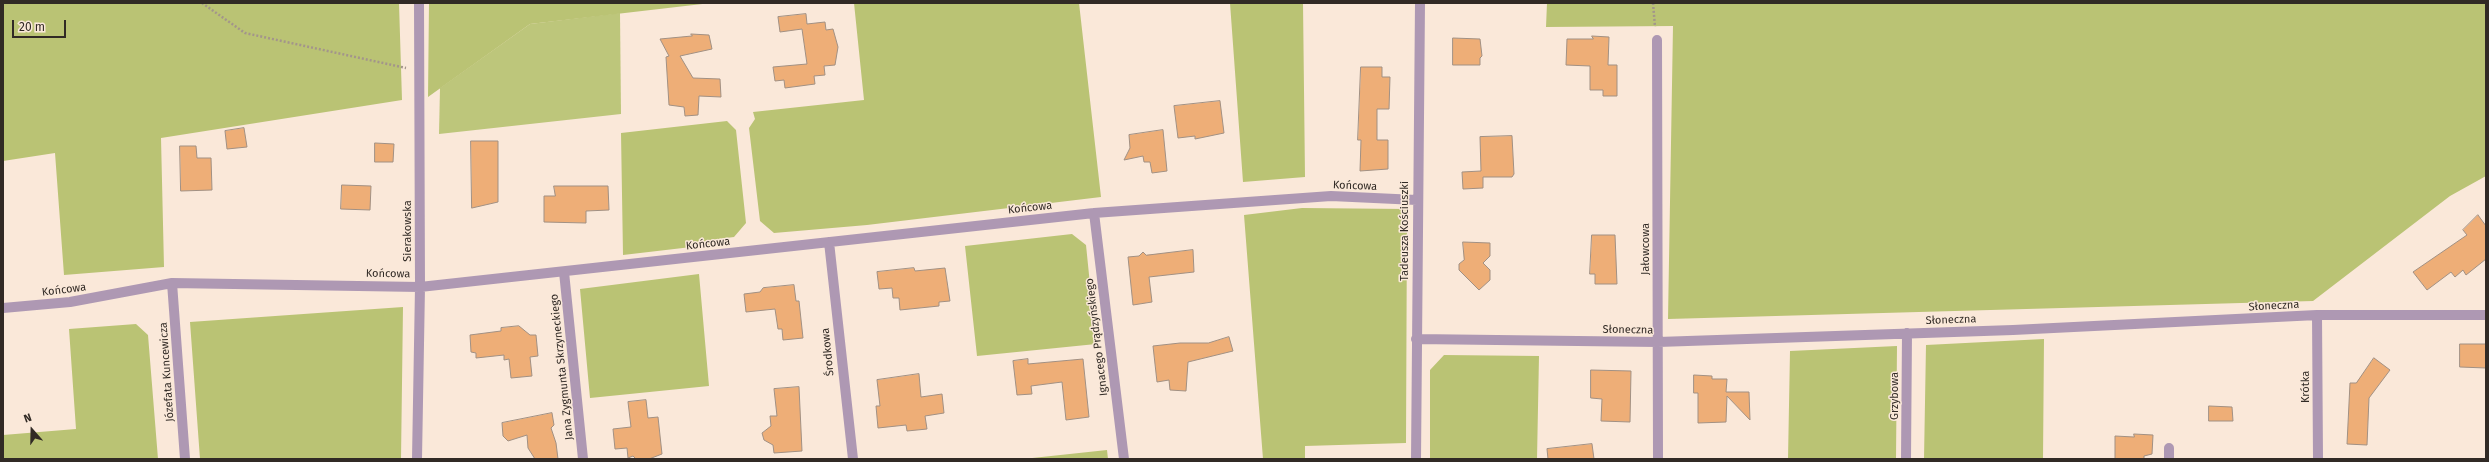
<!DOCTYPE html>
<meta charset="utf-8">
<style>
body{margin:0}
#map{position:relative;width:2489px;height:462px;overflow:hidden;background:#fae8d9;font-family:"Fira Sans",sans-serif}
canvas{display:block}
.frame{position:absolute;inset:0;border:4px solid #312a25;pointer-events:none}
.north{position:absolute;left:12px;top:410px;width:40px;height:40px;-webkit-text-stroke:3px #fae8d9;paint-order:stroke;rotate:340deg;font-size:11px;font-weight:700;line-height:16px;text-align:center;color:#312a25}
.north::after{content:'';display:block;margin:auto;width:14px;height:18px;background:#312a25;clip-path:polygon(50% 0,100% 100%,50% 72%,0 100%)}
.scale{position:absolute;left:12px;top:20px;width:54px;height:18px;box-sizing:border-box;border:2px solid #312a25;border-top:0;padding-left:5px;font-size:12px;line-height:14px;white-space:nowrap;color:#312a25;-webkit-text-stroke:3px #fae8d9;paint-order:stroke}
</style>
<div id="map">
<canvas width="2489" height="462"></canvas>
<div class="frame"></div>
<div class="north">N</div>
<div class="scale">20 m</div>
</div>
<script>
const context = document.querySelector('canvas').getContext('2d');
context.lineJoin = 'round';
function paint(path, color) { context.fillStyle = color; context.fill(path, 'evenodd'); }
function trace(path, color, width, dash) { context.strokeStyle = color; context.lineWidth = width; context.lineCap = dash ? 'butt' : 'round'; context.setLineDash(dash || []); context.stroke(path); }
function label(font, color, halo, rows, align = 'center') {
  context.font = font + ' "Fira Sans",sans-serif'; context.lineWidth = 3; context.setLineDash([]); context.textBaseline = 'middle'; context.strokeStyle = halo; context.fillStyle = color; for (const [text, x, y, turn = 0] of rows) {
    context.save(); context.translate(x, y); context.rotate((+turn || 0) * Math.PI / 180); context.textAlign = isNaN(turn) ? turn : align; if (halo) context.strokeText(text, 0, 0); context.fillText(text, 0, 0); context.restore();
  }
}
paint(new Path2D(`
 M620,13L621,114L439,134L440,88L530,24Z`), '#bdc67b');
paint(new Path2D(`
 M3,3H399L402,100L161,138L164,267L64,275L55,153L3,161Z
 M429,3H711L530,24L428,97Z
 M854,3H1079L1101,197L867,225L774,233L760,221L749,128L755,119L753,112L864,100Z
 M1230,3H1303L1305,177L1243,182Z
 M1547,3H2486V176L2450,196L2313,301L1668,319L1673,26L1546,27Z
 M727,121L736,130L746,223L734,237L718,239L717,244L623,255L621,133Z
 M1302,208L1407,209L1406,443L1305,446V459H1263L1244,215Z
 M1072,234L1086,245L1096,344L977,356L965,246Z
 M699,274L709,386L590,398L580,289Z
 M403,307L401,459H200L190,322Z
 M136,324L148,335L158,459H3V435L76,429L69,329Z
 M2044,339L2043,459H1924L1926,345Z
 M1897,346L1896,459H1788L1790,351Z
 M1444,355L1539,356L1537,459H1430V370Z
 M1107,450L1108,459H1023Z`), '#bac374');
const building = new Path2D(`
 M806,14L807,24L825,22L826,30L833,29L838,47L835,65L824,66L825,75L814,76L815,84L785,88L784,80L775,81L773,67L807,64L802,29L780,32L778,17Z
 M691,34L709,35L712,49L680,56L693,78L720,79L721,97L699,96L698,115L685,116L684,107L669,105L666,57L669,56L660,39L692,36Z
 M1592,36L1609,37L1608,65H1617V96H1603V90H1590V66L1566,65L1567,39H1593Z
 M1453,38L1480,39L1482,56L1480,58V65H1453Z
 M1361,67H1382V77H1390L1389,109H1377V140H1388V169L1360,171L1361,140H1358Z
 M1220,101L1224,133L1195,139V136L1178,138L1174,106Z
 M244,128L247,147L227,149L225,131Z
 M1163,130L1167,171L1152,173L1150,162H1144L1143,156L1124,160L1130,148L1129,135Z
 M1512,136L1514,174L1512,177H1483V188L1463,189L1462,172L1481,171L1480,137Z
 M471,141H498V202L472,208Z
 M375,143L394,144L393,162H375Z
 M180,146H196L197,158H211L212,190L181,191Z
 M342,185L371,186L370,210L341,209Z
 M554,186H608L609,210L586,211V223L544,222V196H555Z
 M2478,215L2486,226V259L2466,275L2463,270L2455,277L2451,272L2427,290L2413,272L2467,235L2463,230Z
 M1592,235H1615L1617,284H1595V274H1590Z
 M1463,242L1490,243V256L1483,263L1490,270V280L1479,290L1459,270V264L1464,260Z
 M1193,250L1194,272L1149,277L1152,302L1133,305L1128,257L1139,256L1143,252L1146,255Z
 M914,268L915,271L945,268L950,301L939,302V306L900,310L899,298H893L892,288L879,289L877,272Z
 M794,285L796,301H799L803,338L783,340L782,329H778L775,309L746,312L744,294L760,292L763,288Z
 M519,326L530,335H536L538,356L530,357L532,376L511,378L509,359L504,360V355L476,358V353L471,352L470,335L501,331V328Z
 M1229,337L1233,351L1188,362L1186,391L1170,390L1169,380L1157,382L1153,346L1180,343H1208Z
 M2460,344H2486V368L2460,367Z
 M2374,358L2390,370L2369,398L2367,445L2347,444L2350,383H2356Z
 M1028,359V364L1083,359L1089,417L1066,420L1062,382L1031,386L1032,394L1017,395L1013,361Z
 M1591,370L1631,371L1630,422L1601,421L1602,399L1591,398Z
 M919,374L921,397L942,394L944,413L925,416L927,429L907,431L906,425L878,428L876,406H880L877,380Z
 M1694,375L1712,376V379H1727L1726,392H1749L1750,420L1727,396L1726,422L1698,423V393H1694Z
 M799,387L802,451L774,453L773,445L764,440L762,433L771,426L770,416H777L774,389Z
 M646,400L648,418L658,417L662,454L649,459H636L633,456L628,458L627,448L615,449L613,429L631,427L628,402Z
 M2209,406L2232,407L2233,421H2209Z
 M552,413L554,425L551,428L556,443L558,459H535L528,448L527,435L508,441L503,436L502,423Z
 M2134,434L2153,435L2152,454L2144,456V459H2115V436L2134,437Z
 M1592,444L1594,459H1548L1547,449Z`);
paint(building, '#eeae77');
trace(building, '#a19083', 1);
trace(new Path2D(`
 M202,3L245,33L406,68
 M1653,3L1655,27`), '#a3958b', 2.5, [2, 2]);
trace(new Path2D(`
 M1657,40L1658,459
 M1094,213L1124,459
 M829,242L853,459
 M564,272L583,459
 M172,283L185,459
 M3,308L70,302L172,283L420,287L1094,213L1331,196L1417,200
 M2317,315L2318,459
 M1416,339L1658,342L2013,330L2317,315H2486
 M417,459L420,287L419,3
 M1416,459L1420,3
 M1906,459L1907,333
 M2169,459V448`), '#ae98b3', 10);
label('11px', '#312a25', '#fae8d9', [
 ["Końcowa",1355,186,2],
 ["Końcowa",1030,208,-6],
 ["Sierakowska",408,231,-90],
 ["Tadeusza Kościuszki",1405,231,-90],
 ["Końcowa",708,244,-6],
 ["Jałowcowa",1646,249,-90],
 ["Końcowa",388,274,1],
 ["Końcowa",64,290,-7],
 ["Słoneczna",2274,306,-3],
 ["Słoneczna",1951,320,-2],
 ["Słoneczna",1628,330,1],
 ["Ignacego Prądzyńskiego",1097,337,-97],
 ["Środkowa",828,352,-96],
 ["Jana Zygmunta Skrzyneckiego",562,367,-96],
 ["Józefata Kuncewicza",167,372,-94],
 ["Krótka",2306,387,-90],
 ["Grzybowa",1895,396,-90]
]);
</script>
